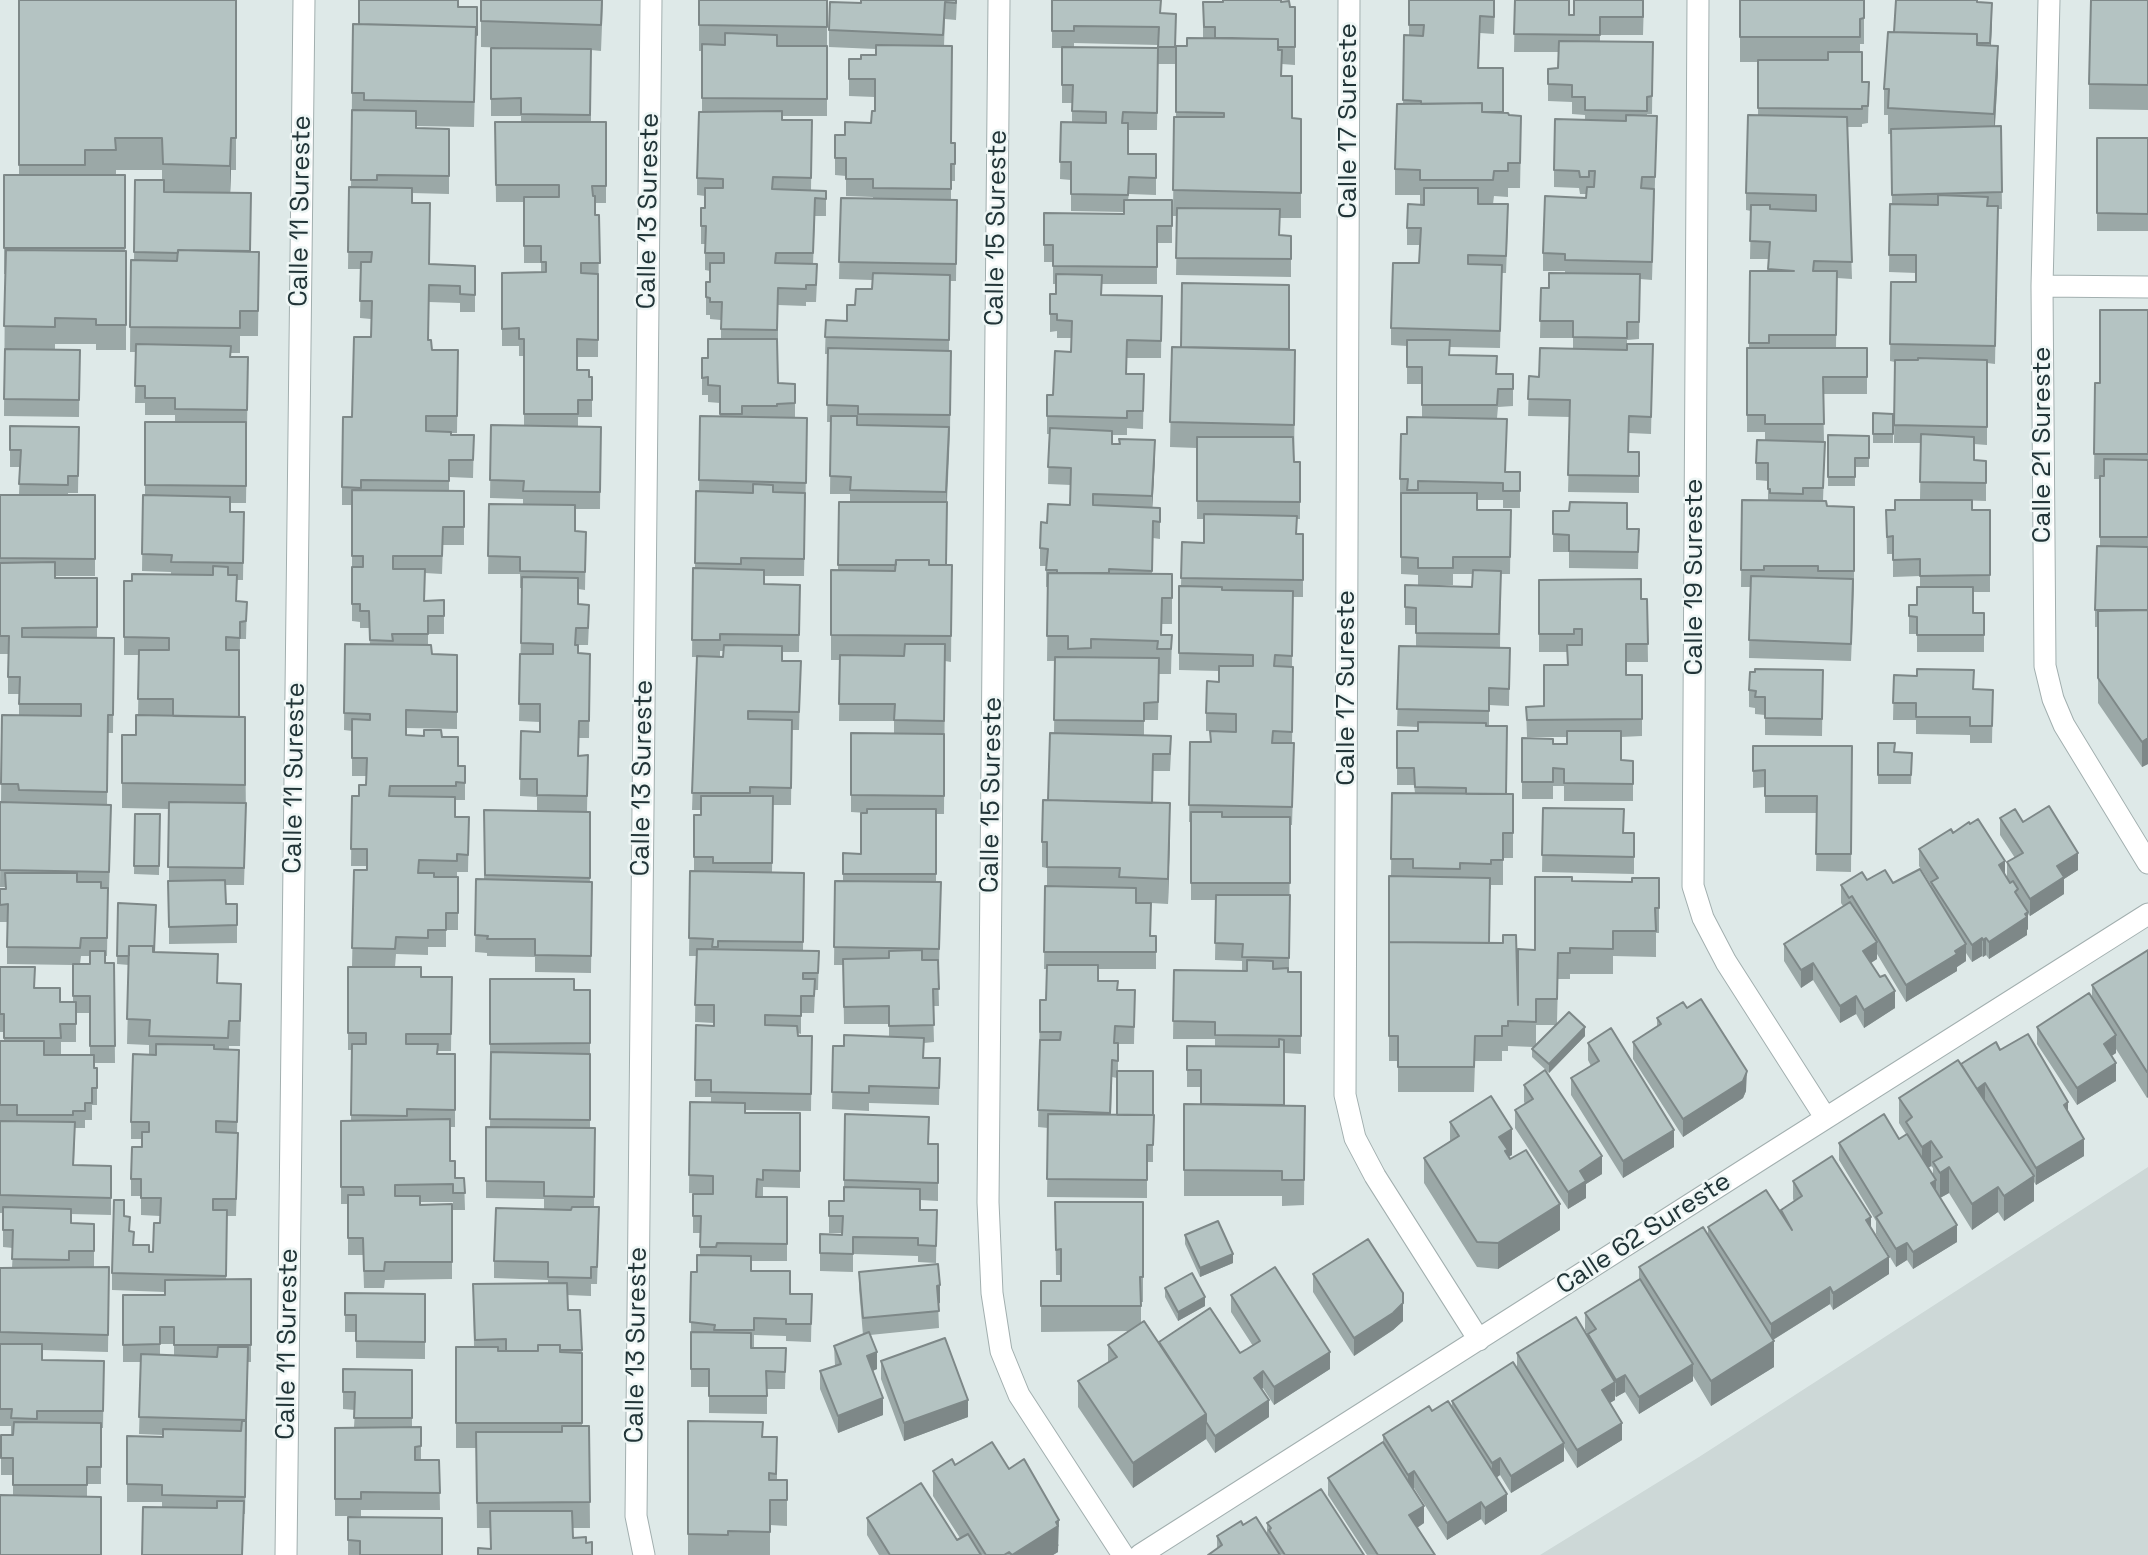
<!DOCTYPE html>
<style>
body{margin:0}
canvas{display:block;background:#dee9e8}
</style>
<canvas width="2148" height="1555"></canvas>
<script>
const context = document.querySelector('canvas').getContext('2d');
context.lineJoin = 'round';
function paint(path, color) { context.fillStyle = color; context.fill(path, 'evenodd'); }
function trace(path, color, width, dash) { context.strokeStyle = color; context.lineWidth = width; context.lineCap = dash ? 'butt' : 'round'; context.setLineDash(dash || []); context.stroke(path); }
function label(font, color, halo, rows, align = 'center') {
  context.font = font + ' "Space Grotesk",sans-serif'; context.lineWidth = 5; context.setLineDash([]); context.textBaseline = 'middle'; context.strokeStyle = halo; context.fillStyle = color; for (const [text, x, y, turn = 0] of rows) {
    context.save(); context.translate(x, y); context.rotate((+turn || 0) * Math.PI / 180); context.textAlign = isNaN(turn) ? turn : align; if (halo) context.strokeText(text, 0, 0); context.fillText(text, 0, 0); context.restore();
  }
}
paint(new Path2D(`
 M2148,1167V1555H1540L1699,1457Z`), '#cdd8d7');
const minor = new Path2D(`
 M999,0L988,1202L992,1293L1001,1351L1019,1395L1123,1555
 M1349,0L1345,1095L1355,1138L1375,1176L1479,1340
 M1698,0L1693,886L1703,918L1726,962L1825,1117
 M2049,0L2042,286L2045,666L2053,699L2064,725L2148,863
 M2042,286L2148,287
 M286,1555L304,0
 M644,1555L636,1516L651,0
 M1140,1555C1476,1342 1811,1126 2148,914`);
trace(minor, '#a2afaf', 23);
trace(minor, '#fff', 21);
paint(new Path2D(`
 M19,0H236V170H231L230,193L250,251L259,252L258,336H240V353H231V357H248L246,503H230V512H244L243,580H237V601L247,602L246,639H240L239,717H245L246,820L244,885H225L226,904H237V943L169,944V809L122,808V735H136L138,715L139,655H124V581H132L171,574V572L142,571L143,495H145V422H175V415H145V403H135L136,352H130L131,260L134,261L135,180H162V170H116V175H125V251H126V350H96V344H55V350H80L79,417L4,416L5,274H4V175H19Z
 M481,0H603L601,51L591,50V122H606V203H595V215H599L598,357H577V370L592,400V417H578V426L601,427L600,509H575V531L586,532L585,590L578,589V604L589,622L588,645H578V653L590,671L589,738H579L578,756L588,755L587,812L590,882H592L591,973L535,972V957L487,956V953L475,952L476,879L484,880V810L537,811V797L520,796L521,731L540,732V722L519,721L522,588H520V574H488L489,504H523V499L490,498L491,425L524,426V356H519V346H502V273L541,272V263H524V202H496L495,122H521V116H491V48L546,49L481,47Z
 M699,0H827V116H782V120H812L811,190L826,191V216H815L813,264L817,282L816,302H806V306L778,305V383L795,384V418H807L804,576H764V584L800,585L799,652H782V661H801L799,730H792L791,805H773L772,872L804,873L803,950L819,951L818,990H815L814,1013H801V1034L798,1033V1036H812L811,1111L745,1110V1113H800V1188L763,1187V1197H787V1261H751V1271L790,1294H812L811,1342L786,1341V1336L754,1335V1347L786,1348L785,1389H767V1414L709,1413V1387H691V1272H697L700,1255V1233H693V1194L713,1193H689L690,1102H711V1097H695L696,1025L714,1026V1023L695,1022L696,956H689L690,871L694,872V815H701V810H692L697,657H692L693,568L695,569L696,491L699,492L700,416L720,417V403L708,402V395H702V358H708L721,339V320L710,319V315H706V297L710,282V271L705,270V244H701V208H705V196L697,195V178L702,112V51H699ZM720,651H723V657H720Z
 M957,0L956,20L945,19L944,46L951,143H955V181H951V200H957L956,281H950L949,351H951L950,433L947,502L946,565H952L951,662L945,661L944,814H936V882H941L939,966H938L939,1006H933L934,1042L924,1043V1058H940L939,1105L869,1103V1111L832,1109L833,1046H844L889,1037V1024H844L843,965H834L835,881H843V853L861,854L867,813L851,812V733L894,734V721H839L840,660H831V570H838L839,502H850V494H830L831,422H827L828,354H825L826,320L847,321L855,305L872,289V280L839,279L841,198H873V197L846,196V176L835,175V135H845L871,123L875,111V97L849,96V59H861L876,55V49L829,47V30L861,3Z
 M1052,0L1161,13L1176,14L1175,64H1158L1157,130H1128V154H1156V195L1129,194L1128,200H1172V243H1157V284H1102V295L1162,296L1161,358H1127V374H1144L1143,429L1127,428V435H1112V444L1155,457L1152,507L1160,508V539L1153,538L1152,574H1172V624H1162V635H1172L1171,674H1159L1158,720H1144V735L1171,753L1170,771H1153L1152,803L1170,829L1168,904L1151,903V936H1156V969H1098V981L1118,990H1135L1134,1044H1118V1071L1153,1115V1162H1147V1198L1047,1197L1048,1128L1038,1127L1040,1000H1046L1047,969H1044L1045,886H1047V868L1042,867V842L1048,800L1054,733L1055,661H1047L1048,587H1046V566H1040V548L1047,523L1070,505L1071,485L1048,484L1049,434H1047V395H1053L1071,352L1072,338H1057V331L1050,332V294H1056V284H1053V262H1044V213L1124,214V212L1071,211V180L1060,179L1061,122H1072V103H1062V48H1052ZM1074,43L1158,45V48L1074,47ZM1112,1077L1117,1078V1115H1111Z
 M1409,0H1495L1494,34L1480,33L1479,68L1503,113L1521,141L1520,188H1508V197L1494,196L1493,204L1508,221L1506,273H1502L1500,348L1450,347V355L1497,374H1513V406L1498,407L1497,418L1506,472H1520V508H1503V500H1477V510H1511L1510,574H1501L1500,648H1510L1509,706L1489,705V726L1506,794H1513V858H1503V885H1491V889H1490L1489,943L1518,1005L1535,950L1572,881L1632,882L1659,878V933H1656V957L1613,956V974H1570V979H1558L1557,1023L1585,1036L1549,1073L1532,1057V1049L1534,1047L1508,1046V1051H1502V1061H1475L1474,1092H1398V1061H1389V966L1391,876L1392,793H1415L1414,785H1397V731H1418V727L1397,726L1399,646H1416V625H1405V585L1472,587L1473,574H1453V585H1418V575L1401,574V496H1400V479L1407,434L1422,417V384H1407V346L1391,345V328L1419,263L1420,245H1407V228L1420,204V195H1395V169L1403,104L1404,35L1409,36ZM1536,1025H1556L1536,1044Z
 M1515,0L1569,15H1574L1644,0L1643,35H1600V41L1653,42L1652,114H1647V115L1657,116L1652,280L1640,279L1639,339L1627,340V350L1653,344L1651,434L1629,433L1628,452H1639V493L1568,492L1570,417L1528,416L1529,376L1539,377L1573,349V338H1540L1541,288H1549L1565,273V271H1543V253L1586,198V194H1580L1579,188L1554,187V170L1585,120V115L1572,114V102L1548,101V69L1558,68L1559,52H1514Z
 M1740,0H1864V44H1860V52L1862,82H1869L1868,123L1862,124V127H1847L1852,279L1837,278L1836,348H1867V394H1823L1824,441H1788L1825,442L1823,501L1827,506L1854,507V589L1851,661L1749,658L1750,587H1741L1742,500H1768V481L1756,480V463L1765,440V432H1747V348H1749L1750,271H1768L1769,259H1750L1751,211L1746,210V193L1758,115V62H1740Z
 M2148,0V110L2089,109V84Z
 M1203,2L1295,7V65L1282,64V76L1292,118L1301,119V218H1280V235L1291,236V277L1176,275L1177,216H1173L1174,117H1176V46H1187L1203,38Z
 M1978,2L1992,20L1991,46L1998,71L1995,126H2001L2002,209H1998L1995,364L1987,363V445L1974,444V460L1986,461V501L1920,499L1921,443H1894L1895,362L1890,361L1891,282H1916V273L1889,272L1890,204H1892L1891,134H1888V115H1884V89L1894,32Z
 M458,7H477L474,127L416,126V128L449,129V194L412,193V203L429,264L475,266V312H460V303L429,302L428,340L432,350H458L457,433H451V435H474L473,478L449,477V491H464V545H443L442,574L425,573V601L444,600V634H428V645L432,654L457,655V729L406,728V735L442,737L458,766H465V800H456L455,817H469L468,872H457V877H458V930H446V947H428V955L396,954L395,967L352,966L354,870H367V866H351L352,796H359L366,785L367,776H352V731L344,730L345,644H370L369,628H360V622L352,621V505H342V487L352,417L371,337V319L360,318L361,269H348L349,187H351L352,93L359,24Z
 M2097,138H2148V231H2097Z
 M2148,310V764L2142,767L2098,703V627H2095V610L2100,546V479H2094L2095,383H2100Z
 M1172,347L1289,349L1295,375L1294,462H1300V519H1297V534L1303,551V597H1293L1292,667L1293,684L1292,743L1294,760L1292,825H1290L1289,972H1301V1054L1284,1053V1105L1305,1106L1304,1205L1282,1206V1196H1184V1104H1201V1087H1187V1046H1215V1039H1173L1174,970L1242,971V961L1215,960L1216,900H1191V822H1189L1190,742H1210L1236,732L1206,731V713L1219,682V671L1179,670V586H1181L1182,542L1204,543V519H1197V448L1170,447Z
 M1873,413L1893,414V443H1873Z
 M10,426L79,427L78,493H68V495H95V576H55V578H97V638H114L113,733H108L107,805L111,823L109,889H108L107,956H105V963H114L115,1063H94V1068H97V1105H92V1120H85V1128H75L74,1165L111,1166V1215L71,1214V1223L94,1224V1267H109L108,1352L42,1350V1360L104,1361L103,1428H101V1484H87V1496L13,1495V1475H1V1435H11V1426H0V1268H12L13,1248L3,1247V1213H0V1041H4V1032H0V967L35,988L60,1002H73V965L7,964V922H0V889H5V887H0L2,715H19V694H8V654H0V495H19L20,467H10ZM81,956H90V964H80ZM76,1013H90V1055H61V1042H76Z
 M1828,435L1869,436V467H1855V486H1828Z
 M1886,510H1990V592H1973V613H1984V652H1917V634H1909V605H1917L1920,587V576L1893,577V554H1887Z
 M1553,511H1569L1627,529H1639L1638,569L1569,568V552H1553Z
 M1539,580L1641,599H1647L1648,662H1626V675H1642V736L1621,737V760L1633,761V801H1564V786H1553V799H1522V738L1553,744H1567V737H1527L1526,707L1544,706L1567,665V652H1539Z
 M1823,670L1822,736L1765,735V715L1755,714V708L1749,707V690Z
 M1894,675L1973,689L1993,690L1992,743H1970V735L1916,734V720H1893Z
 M1878,743L1895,752L1912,753L1911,784H1878Z
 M1753,746H1852L1851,872L1816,871L1817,813H1765V787L1753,788Z
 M1543,808L1624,833H1634V874L1542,872Z
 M135,814H160L159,875L134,874Z
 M2000,818L2023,822L2078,870L2064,879V894L2030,916L2028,914V929L2027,930V935L1989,959L1986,955L1983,957L1982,956L1972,962L1966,953V961L1957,967V971L1906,1002L1877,954V959L1871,963L1895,1008L1864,1028L1856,1014L1840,1023L1813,980L1801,988L1784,961V944L1843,906L1841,903V885L1867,880L1931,888V885L1919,866V849L1953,833L2005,875L2007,879V862L2015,858L2000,835Z
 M118,903L154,952L218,983L241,1009L240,1046H229V1050H239L237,1133L238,1150L236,1216H227L226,1279H251V1362H248L245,1514L162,1507V1502H127V1436L163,1437V1435L139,1434L141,1362H123V1295H165V1292L112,1290V1273L124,1216L134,1245L149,1252H153L160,1223V1216L141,1215V1196H131V1179L142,1147V1139H131V1122L149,1055V1045L127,1044L129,965L117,964ZM160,1344H174V1355H160Z
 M2148,950V1097L2147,1098L2116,1049V1053L2111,1056L2116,1081L2077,1105L2037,1044V1027L2092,997V985Z
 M348,967L421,977H452L451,1051H438V1054H455V1127H450V1161L455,1178H464L465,1210H453V1202H420V1205L452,1204V1279L385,1280L384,1288H364L363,1255H348V1204H341V1121H351L352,1050H348Z
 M490,979L574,990H590V1128H595L594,1207L599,1225L597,1284H591V1296L567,1295L568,1310H580L582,1353V1426H589L590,1528H573L491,1549L490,1528H477L476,1448H456V1347H474L473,1284L548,1283V1280L494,1278V1261L544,1209V1199L486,1198V1127H490L491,1061H490Z
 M1657,1018L1746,1091L1743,1098L1683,1137L1633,1059V1042L1657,1026Z
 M1588,1043L1674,1147L1623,1178L1571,1095V1078L1591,1066L1588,1060Z
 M2000,1050L2068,1112L2084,1156L2036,1185L2034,1182V1201L2004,1221L1998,1212L1972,1230L1949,1193L1940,1198L1957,1242L1913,1269L1907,1260L1896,1267L1876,1234V1221L1839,1160V1143L1899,1139L1906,1134L1899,1123V1098L1961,1064ZM1931,1166L1933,1168V1175L1928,1168Z
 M1524,1085L1602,1174L1586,1184V1198L1568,1209L1515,1128V1110L1525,1104L1524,1102Z
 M1450,1122L1512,1155L1509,1157L1560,1230L1498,1269L1477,1267L1424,1183V1158L1450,1141Z
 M929,1144H938V1201L920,1200V1210H937L936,1263L918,1262V1256L853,1254V1272L820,1271V1234L842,1235V1233H829V1216L844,1201V1180Z
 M1793,1181L1871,1228L1889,1274L1833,1310L1830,1304L1773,1340L1774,1367L1711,1406L1693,1376V1381L1639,1414L1625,1392L1616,1397L1615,1396V1400L1609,1403L1622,1440L1577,1468L1564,1447V1461L1511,1493L1500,1475L1497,1477L1507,1511L1485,1525L1481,1519L1447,1540L1414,1488L1413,1489L1424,1523L1417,1528L1435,1555H1367L1328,1495V1478L1383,1442V1435L1432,1411L1452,1407V1401L1517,1368V1353L1588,1337V1335L1585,1330V1313L1639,1279V1267L1708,1235V1227L1781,1213V1210L1794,1201L1793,1199Z
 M1055,1202H1143V1302H1141V1324L1159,1342L1240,1353L1253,1346L1231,1312V1295L1330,1369L1274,1405L1263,1388L1262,1389L1269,1417L1215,1453L1206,1439L1133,1488L1078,1407V1381L1108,1362V1345L1129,1331L1041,1332V1281H1061V1275H1056Z
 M1185,1235L1233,1263L1200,1277L1185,1244Z
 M859,1272L940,1303H938L939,1328L870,1335L877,1369L873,1371L883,1415L838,1433L820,1389V1371L835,1366L834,1346L863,1335L859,1289Z
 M1313,1274L1403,1321L1393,1330L1354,1356L1313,1292Z
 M1165,1288L1205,1306L1178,1321L1165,1297Z
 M345,1293L425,1294V1359L356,1358V1332H345Z
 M881,1361L968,1417L904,1441L881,1379Z
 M343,1369L412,1370V1427H421V1460H439L440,1510H361V1516H335V1428L354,1427L355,1410L343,1409Z
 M688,1421L763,1437H777V1480H787V1526L770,1525V1555H688Z
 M955,1465L1059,1545L1058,1546V1552L1053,1555H879L867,1535V1518L957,1540L960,1538L933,1496V1471Z
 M348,1517L442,1555H348Z
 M1267,1523L1364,1555H1208L1217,1549V1536L1243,1525L1267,1535Z`), '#9ba8a7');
paint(new Path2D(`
 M1992,3V20L1990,60V43Z
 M1998,46V71L1994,139V114Z
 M231,138V170L230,198V166Z
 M949,427V444L946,510V492Z
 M1155,440V457L1152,514V496Z
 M2148,738V764L2142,767V742Z
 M1170,803V829L1168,904V879Z
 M2078,853V870L2064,879V894L2030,916V899L2057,866Z
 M2005,861V878L1999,865Z
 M2028,912V929L2027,930V935L1989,959V942Z
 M1982,938V956L1972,962V945Z
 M1986,938V955L1983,957V940Z
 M1877,942V959L1863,968V951Z
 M1966,944V961L1957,967V971L1906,1002V985Z
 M1813,963V980L1801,988V970Z
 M1895,991V1008L1864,1028V1010Z
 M1856,996V1014L1840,1023V1006Z
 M1585,1027V1036L1549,1073V1064Z
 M2116,1035V1053L2104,1061V1044Z
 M2116,1063V1081L2077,1105V1088Z
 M1747,1071L1746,1091L1743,1098L1683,1137V1119Z
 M2148,1071V1097L2147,1098V1072Z
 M1985,1083V1101L1977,1089Z
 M2068,1102V1119L2064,1105Z
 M1512,1129V1155L1508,1157L1499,1137Z
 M1674,1130V1147L1623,1178V1161Z
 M2084,1139V1156L2036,1185V1168Z
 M1931,1141V1166L1922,1172V1147Z
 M1602,1156V1174L1586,1184V1198L1568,1209V1192L1580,1171Z
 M1949,1167V1193L1940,1198V1173Z
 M2034,1176V1201L2004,1221V1196Z
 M1936,1180V1197L1931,1183Z
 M1998,1187V1212L1972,1230V1204Z
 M1560,1204V1230L1498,1269V1243Z
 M1871,1217V1234L1866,1220Z
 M1957,1225V1242L1913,1269V1252Z
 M1907,1243V1260L1896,1267V1249Z
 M1233,1254V1263L1200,1277V1268Z
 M1889,1257V1274L1833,1310V1293Z
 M940,1285V1303L937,1304V1286Z
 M1830,1287V1304L1771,1341V1324Z
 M1205,1297V1306L1178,1321V1312Z
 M1403,1303V1321L1393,1330L1354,1356V1338Z
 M1774,1341V1367L1711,1406V1381Z
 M877,1352V1369L867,1373V1356Z
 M1330,1352V1369L1274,1405V1387Z
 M1693,1364V1381L1639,1414V1397Z
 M1263,1371V1388L1254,1395V1378Z
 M1625,1375V1392L1616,1397V1380Z
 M1615,1382V1400L1602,1408V1390Z
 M883,1398V1415L838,1433V1416Z
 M968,1400V1417L904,1441V1423Z
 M1269,1400V1417L1215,1453V1436Z
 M1206,1414V1439L1133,1488V1463Z
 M1622,1423V1440L1577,1468V1450Z
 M1564,1443V1461L1511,1493V1476Z
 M1500,1458V1475L1492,1481V1463Z
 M1414,1471V1488L1408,1492V1475Z
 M1507,1494V1511L1485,1525V1508Z
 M1481,1502V1519L1447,1540V1523Z
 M1424,1506V1523L1409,1533V1515Z
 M1059,1520L1058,1552L1053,1555H1012Z`), '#7e8888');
const building = new Path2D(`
 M19,0H236V138H231L230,166L163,164L162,138H115L116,150H85V165H19Z
 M359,0H458V7H477V35H476V27L359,24Z
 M481,0H602L601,25L481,21Z
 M699,0H827V27L699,25Z
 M861,0H956V3L945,2L943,35L829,30L830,2L861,3Z
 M1052,0H1161L1160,13L1176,14L1175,47H1158L1159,27L1074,26V31H1052Z
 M1223,0H1281V2L1289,1L1290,7H1295V47H1278V39L1215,38V27H1204L1203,2H1223Z
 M1409,0H1494V17L1480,16L1478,68H1503V112H1482V103L1421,104V101L1403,100L1404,35L1423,36L1424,25H1409Z
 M1515,0H1569V15H1574V0H1643V17H1600V35L1514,34Z
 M1740,0H1864V18L1860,19V37H1740Z
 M1896,0H1977V2L1992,3L1990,43H1977V34L1894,32Z
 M2091,0H2148V85L2089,84Z
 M353,24L476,27L474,102L364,100V93H352Z
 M1888,32L1977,34V45L1998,46L1994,114L1888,108L1889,89H1884Z
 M725,33L777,35V46H827V99L702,98V44L725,45Z
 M1187,38L1278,39V50H1282L1281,76H1292V118L1301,119V193L1173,190L1174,117H1224V113L1176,112V46H1187Z
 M1559,41L1653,42L1652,96L1647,97V111L1585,110V97H1572V85L1548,84V69L1558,68Z
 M876,45L952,46L951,143H955V164H951V189L873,188V179H846V158H835V135H845V122L871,123L872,111H875V79H849V59H861V55H876Z
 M1062,47L1158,48L1157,113L1123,112L1122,123H1128V154H1156V178L1129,177L1128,195L1071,194V162H1060L1061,122L1106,123V112L1072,111L1073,85H1062Z
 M491,48L591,49L590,115L521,114V98L491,99Z
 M1828,52H1862V82H1869L1868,106H1862V109L1758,108V60H1828Z
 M1482,103V112L1508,113L1509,115L1521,116L1520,163H1508V171H1494L1493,180H1420V170L1395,169L1397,104Z
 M352,110L416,111V128L449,129V176L377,175V180H351Z
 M782,111V120H812L811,178L773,177L772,189L826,191V199L815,198L813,253H776L775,263L817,264L816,285H806V289L778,288L777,330L721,329L722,302H710V298L706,297V282H710V263H724V253H705L706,226H701V208H705V188H723V179L697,178L699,112Z
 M1626,115L1657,116L1655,177H1642L1641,188L1654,189L1652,262L1565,260V254L1543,253L1545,196L1586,198L1587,187H1594L1595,171H1589V177H1580L1579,171L1554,170L1555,119L1626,121Z
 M1748,115L1847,117L1852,262L1814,261L1813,271H1837L1836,335H1769V343H1749L1750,271H1794L1768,269L1770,242L1750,241L1751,205H1770V209L1816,211V195L1746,193Z
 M495,122H606V186H592L593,196H595V215H599L600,263H581V273L598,274V340L577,339V370H589V377H592V400H578V414H524V339H519V328L502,329V273L546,272V262H541V246H524V197H559V185H496Z
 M2001,126L2002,192L1892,195L1891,129Z
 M2097,138H2148V214L2097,213Z
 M4,175H125V248H4Z
 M135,180H164V192L251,193L250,251L178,250V253L134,252Z
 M349,187L412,188V203H430L429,264L475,266V295L460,294V286L429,285L428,340H431L432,350H458L457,416H426V431L451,432V435H474L473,460H449V481L361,480V488L342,487L343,417H352L354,337H371L372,301H360L361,262H371L372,252H348Z
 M1424,188H1478V204H1508L1506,256L1468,255V264L1502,265L1500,331L1391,328L1393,263H1419L1421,228H1407L1408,204L1424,205Z
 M1938,195L1988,197L1987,206H1998L1995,346L1890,344L1891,282H1916V255H1889L1890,204L1938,205Z
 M841,198L957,200L956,264L839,262Z
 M1124,200H1172V226H1157V267L1053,266V245H1044V213L1124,214Z
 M1177,208L1280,209L1279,235L1291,236V259L1176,258Z
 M6,250L126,251V325H96V319L55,318V327L4,326Z
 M178,250L259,252L258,311H240V328L130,327L131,260L177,261Z
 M873,273L950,275L949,340L825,337L826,320L847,321V305H855L856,289H872Z
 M1549,273L1640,274L1639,322H1627V338L1573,337V321H1540L1541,288H1549Z
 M1056,274L1102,275L1101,295L1162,296L1161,341L1127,340L1126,374H1144L1143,411H1127V418L1047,416V395H1053L1055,351L1071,352L1072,321L1057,320V314H1050V294H1056Z
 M1182,283L1289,285V349L1181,347Z
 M2100,310H2148V454H2094L2095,383H2100Z
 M708,339H777L778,383L795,384V403L777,404V406H742V414H720V386L708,385V377L702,378V358H708Z
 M1407,340H1450L1449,355L1497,356L1496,374H1513V389H1498L1497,405H1422V367H1407Z
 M136,344L231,346L230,357H248L247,410L175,409V398H145V386H135Z
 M1627,344H1653L1651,417L1629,416L1628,452H1639V476L1568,475L1570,400L1528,399L1529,376L1539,377L1540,348L1627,350Z
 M1172,347L1295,350L1294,425L1170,422Z
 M828,348L951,351L950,415L858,414V406L827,405Z
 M1747,348H1867V377H1823L1824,424H1765V415H1747Z
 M5,349L80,350L79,400L4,399Z
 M1918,358L1987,360V427L1894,425L1895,360H1918Z
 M1873,413L1893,414V434H1873Z
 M700,416L807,418L806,483L699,480Z
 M831,416H857V425L949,427L946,492L850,490L851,477L830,476Z
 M1407,417L1507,419L1505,472H1520V491H1503V483L1418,481V490H1407L1408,479H1400L1401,434H1407Z
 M145,422H246V486L145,485Z
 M491,425L601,427L600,492L523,491L524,481L490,480Z
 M10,426L79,427L78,476H68V485L19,484L21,450H10Z
 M1050,428L1112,431V444H1120L1119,439L1155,440L1152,496L1093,494V505L1160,508V522L1153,521L1152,571L1109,569V573H1057V570H1046L1048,549L1040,548L1041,522L1047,523L1048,504L1070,505L1071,468L1048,467Z
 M1921,434L1974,437V460L1986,461V483L1920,482Z
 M1828,435L1869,436V458H1855V477H1828Z
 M1197,437H1293L1294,462H1300V502L1197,501Z
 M1757,440L1825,442L1823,488H1803V494L1770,493V489H1768V463H1756Z
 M2104,459L2148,460V537H2100V476H2104Z
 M753,484L773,485V492L805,493L804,559L741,558V564L695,563L696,491L753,493Z
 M352,490L464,491V527H443L442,556H393V569H425L424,601L444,600V616H428V634H392L393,641L370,640L369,611H360V604H352V567H363V556H352Z
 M1401,493H1477V510H1511L1510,557H1453V568H1418V558L1401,557Z
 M0,495H95V559L0,558Z
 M143,495L230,497V512H244L243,563L171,562L172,555L142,554Z
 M1742,500L1826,501L1827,506L1854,507V571H1818V566H1764V570H1741Z
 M1895,500H1972V510H1990V575L1920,576V559L1893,560V536L1887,537L1886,510H1895Z
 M839,502H947L946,565H929V560H896V565H838Z
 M1570,502L1627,503V529H1639L1638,552L1569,551V535L1553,534V511H1569Z
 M489,504L575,505V531L586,532L585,572L520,571V557L488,556Z
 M1204,514L1297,516L1296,534H1303V580L1181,578L1182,542L1204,543Z
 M2097,546L2148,547V610H2095Z
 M896,560H929V565H952L951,636L831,635V570L895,571Z
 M55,562V578H97V627L22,628V637L114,638L113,715H108L107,792L19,790L18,784H1L2,715L81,716V704H19L20,677H8L9,636H0V563Z
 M213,566L228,567V575H237L236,601L247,602L246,621L240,622V638L226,637V650H239V717L173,716V699H138L139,650H169V638L124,637V581H132V574L213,575Z
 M693,568L764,570V584L800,585L799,635L720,634V640H692Z
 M1473,570L1501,571L1499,634L1416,633V608L1405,607V585L1472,587Z
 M1048,573L1172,574V598H1162L1161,635H1172L1171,649H1157L1158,641L1091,639V648L1068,649V636H1047Z
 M1751,576L1853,579L1851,644L1749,640Z
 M522,577L578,578V604L589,605L588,628H576L575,645H578V653L590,654L589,721H579L578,756L588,755L587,796L537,795V779H520L521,731L540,732V704H519L520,654H553V644L521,643Z
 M1641,579V599H1647L1648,644H1626V675H1642V719L1527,720L1526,707L1544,706V665H1568L1567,645H1582V629H1574V634H1539V580Z
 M1179,586L1222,587V590L1293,591L1292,656L1275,655L1274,666L1293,667L1292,732L1273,731L1272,743H1294L1292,807L1189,805L1190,742H1211L1210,731L1236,732V714L1206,713L1207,681L1219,682V666H1253V655L1179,653Z
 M1917,587H1973V613H1984V635H1917V617L1909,616V605H1917Z
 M2148,610V738L2142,742L2098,678V611Z
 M345,644L431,645L432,654L457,655V712L406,710V735L424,736V730H441L442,737H458V766H465V783L456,782V786H390L389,796L455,797V817H469L468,855L457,854V861L419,860L418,873H434V877H458V913H446V930H428V938L396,937L395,949L352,948L354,870H367V849H351L352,796H359V785H366L367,758H352V719L370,720V714L344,713Z
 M905,644H945L944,721L894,720L895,704H839L840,655L904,656Z
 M724,645L782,646V661H801L799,712L748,711V719L792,720L791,788L750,787V793H692L697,656L723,657Z
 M1399,646L1510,648L1509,689L1489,688V711L1397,709Z
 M1055,657L1159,658L1158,702L1144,703V721L1054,720Z
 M1755,669L1823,670L1822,719L1765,718V697H1755L1756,691L1749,690L1750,672H1755Z
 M1917,669L1974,670L1973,689L1993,690L1992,726H1970V717H1916V703H1893L1894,675L1917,676Z
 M136,715L245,717V785L122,783V735H136Z
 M1418,722L1486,723V726H1507L1506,794H1466V788L1415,787L1414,768H1397V731H1418Z
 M1567,731H1621V760L1633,761V784L1564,783V769L1553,768V782H1522V738L1553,739V744H1567Z
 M851,733L944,734V796L851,795Z
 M1050,733L1171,736L1170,754H1153L1152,803L1048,800Z
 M1878,743H1895L1894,752L1912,753L1911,775H1878Z
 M1753,746H1852L1851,854H1816L1817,796H1765V770L1753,771Z
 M1392,793L1513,794V833H1503V860H1491V864L1460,863V869L1413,868V859H1391Z
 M701,796H773L772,863H713V857H694V815H701Z
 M1043,800L1170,803L1168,879L1119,877L1120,868L1047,867V842H1042Z
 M0,802L111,805L109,872L0,870Z
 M169,802L246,803L244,868L168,867Z
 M2049,806L2078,853L2057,866L2064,877L2030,899L2007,862L2023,853L2000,818L2015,809L2023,822Z
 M1543,808L1624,809L1623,833H1634V857L1542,855Z
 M867,809H936V874H843V853L861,854V813H867Z
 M484,810L590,812V878L485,875Z
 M1191,812H1222V817H1290V883H1191Z
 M135,814H160L159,866H134Z
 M1978,819L2005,861L1999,865L2010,883L2013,881L2018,889L2015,892L2028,912L2025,914L2027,917L1989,942L1986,938L1983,940L1982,938L1972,945L1931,882L1938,878L1919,849L1951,829L1953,833L1969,822L1970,824Z
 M1920,869L1966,944L1955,951L1957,954L1906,985L1852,896L1849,898L1841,885L1862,872L1867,880L1885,870L1893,883Z
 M690,871L804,873L803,942L718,941V947H712L713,939L689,938Z
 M5,873H77V882H101V888H108L107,938H81L80,948L7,947L8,904L0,905V889H6Z
 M1389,876L1490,878L1489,943L1389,942V949Z
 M1535,877H1572V881L1632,882V878H1659V908H1655L1656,931H1613V949L1570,948V953H1558L1557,999H1536V1022L1508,1021V1026H1502V1036H1475L1474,1067H1398V1036H1389V942L1503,943V935H1516L1518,1005V949L1535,950Z
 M476,879L592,882L591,956L535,955V939H487L488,936L475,935Z
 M225,880L226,904H237V925L169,927L168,881Z
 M835,881L941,882L939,949L834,947Z
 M1045,886L1136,888V903H1151L1150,936H1156V952H1044Z
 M1216,895H1290L1289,958L1242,957L1243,944L1215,943Z
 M1850,902L1877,942L1863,951L1880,977L1885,975L1895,991L1864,1010L1856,996L1840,1006L1813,963L1801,970L1784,944Z
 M118,903L156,905L154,952H153V946H129V956H117Z
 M129,946H153V952L218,954L217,983L241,984L240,1021H229L228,1038L149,1036L150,1020L127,1019Z
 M697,949L819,951L818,973H803V979H815L814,996H801V1016L765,1015V1025L797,1026L798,1036H812L811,1094L711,1092V1080H695L696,1025L714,1026V1005H695Z
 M922,950V960H938L939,989H933L934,1025L889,1026V1006L844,1007L843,959L889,958V951Z
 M2148,950V1071L2147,1072L2092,985Z
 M90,951H105V963H114L115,1046H90V996H73V964H90Z
 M1247,960L1273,961V969L1288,968V972H1301V1036L1215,1035V1022L1173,1021L1174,970L1247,971Z
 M1047,965H1098V981H1118L1117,990H1135L1134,1027L1115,1026L1114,1043H1118V1061L1112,1060L1110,1113L1038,1110L1040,1040H1060L1061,1032H1040V1000H1046Z
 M0,967H35L34,988H60V1002H76V1024H60L61,1038H4V1014H0Z
 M348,967H421V977H452L451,1034H406V1044H438L437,1054H455V1110L407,1109V1116L351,1115L352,1044H366V1033H348Z
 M490,979H574V990H590V1043L490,1044Z
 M2089,993L2116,1035L2104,1044L2116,1063L2077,1088L2037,1027Z
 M1701,999L1747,1071L1746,1074L1743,1081L1683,1119L1633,1042L1661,1024L1657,1018L1683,1002L1687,1008Z
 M1569,1012L1585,1027L1549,1064L1532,1049Z
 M1611,1028L1674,1130L1623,1161L1571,1078L1599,1061L1588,1043Z
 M2028,1034L2068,1102L2064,1105L2084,1139L2036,1168L1985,1083L1977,1089L1961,1064L1996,1042L2000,1050Z
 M844,1035L924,1038L923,1058H940L939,1088L869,1086V1093L832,1092L833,1046H844Z
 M1279,1039L1284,1040V1105L1201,1104V1070H1187V1046L1279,1047Z
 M0,1041H44V1055H94V1068H97V1088H92V1103H85V1111H73V1115H17V1105H0Z
 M156,1044L214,1045V1049L239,1050L237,1122L216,1121V1132L238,1133L236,1199H213V1210H227L226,1276L112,1273L114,1200H124V1216L130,1217L129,1231L134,1232L133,1245H149V1252H153L154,1223H160L161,1198H141V1179H131L132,1147H142V1132H149V1122H131L133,1054L156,1055Z
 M491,1052L590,1054V1120L490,1119Z
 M1958,1060L2034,1176L2004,1196L1998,1187L1972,1204L1949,1167L1940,1173L1933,1162L1942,1157L1931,1141L1922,1147L1906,1122L1912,1117L1899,1098Z
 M1545,1070L1602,1156L1580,1171L1586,1181L1568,1192L1515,1110L1533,1099L1524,1085Z
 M1117,1071H1153V1115H1117Z
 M1491,1096L1512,1129L1499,1137L1508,1150L1505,1151L1510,1159L1526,1150L1560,1204L1498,1243L1477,1242L1424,1158L1459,1136L1450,1122Z
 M690,1102L745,1103V1113H800V1171L763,1170V1180L757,1179L756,1197H787V1244L717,1243L716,1247H700L701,1216H693V1194H713V1176L689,1175Z
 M1184,1104L1305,1106L1304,1180H1282V1171L1184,1170Z
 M845,1114L929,1117L928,1144H938V1183L844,1180Z
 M1048,1114L1154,1115L1153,1145H1147V1180L1047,1179Z
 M1884,1114L1899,1139L1907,1134L1936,1180L1931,1183L1957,1225L1913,1252L1907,1243L1896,1249L1876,1217L1882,1213L1839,1143Z
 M450,1119V1161H455V1178H464L465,1193H453V1184L395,1185V1196H420V1205L452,1204V1262H385L384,1271H364L363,1238H348V1195H364L363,1187H341V1121Z
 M0,1121L75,1122L73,1165L111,1166V1198L0,1195Z
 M486,1127L595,1128L594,1197L544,1196V1182L486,1181Z
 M1832,1156L1871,1217L1866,1220L1889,1257L1833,1293L1830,1287L1771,1324L1708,1227L1766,1190L1792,1230L1781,1210L1802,1196L1793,1181Z
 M844,1187L920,1189V1210H937L936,1246L918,1245V1238L853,1237V1254L820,1253V1234L842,1235L843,1216H829V1201H844Z
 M1055,1202H1143V1277H1140L1141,1306H1041V1281H1061V1249L1056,1250Z
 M3,1207L71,1209V1223L94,1224V1251H69V1260L12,1259L13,1230H3Z
 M572,1207H599L597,1267H591V1278L548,1277V1262L494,1261L496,1208L571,1210Z
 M1218,1221L1233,1254L1200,1268L1185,1235Z
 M1703,1227L1774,1341L1711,1381L1639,1267Z
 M1368,1239L1403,1293V1303L1393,1313L1354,1338L1313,1274Z
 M697,1255L751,1256V1271H790V1294H812L811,1324H786V1319L754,1318V1330H714L715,1325L690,1322L691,1272H697Z
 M938,1264L940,1285L937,1286L939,1311L863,1318L859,1272Z
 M109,1267L108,1335L0,1332V1268Z
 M1275,1267L1330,1352L1274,1387L1263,1371L1254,1378L1269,1400L1215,1436L1206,1422V1414L1159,1342L1210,1308L1240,1353L1247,1349L1260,1341L1231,1295Z
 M1192,1273L1205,1297L1178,1312L1165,1288Z
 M251,1279V1345H174V1327H160V1344L123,1345V1295H165V1280Z
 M1640,1279L1693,1364L1639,1397L1625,1375L1616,1380L1588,1334L1596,1329L1585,1313Z
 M567,1283L568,1310H580L582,1350H560V1345H538V1351H506V1339L475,1340L473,1284Z
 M345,1293L425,1294V1342L356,1341V1315H345Z
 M1576,1317L1615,1382L1602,1390L1622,1423L1577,1450L1517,1353Z
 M1144,1321L1206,1414L1133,1463L1078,1381L1117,1357L1108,1345Z
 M691,1332L751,1333V1348H786L785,1372L766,1371L767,1396H709V1369H691Z
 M869,1332L877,1352L867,1356L883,1398L838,1416L820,1371L841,1364L834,1346Z
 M945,1338L968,1400L904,1423L881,1361Z
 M0,1344H42V1360L104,1361L103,1411H37V1419L11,1418L12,1409H0Z
 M538,1345H560V1352L582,1353V1423H456V1347H498V1351H538Z
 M218,1347H248L246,1420L139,1417L141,1354L217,1357Z
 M1513,1362L1564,1443L1511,1476L1500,1458L1492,1463L1452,1401Z
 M343,1369L412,1370V1418H354L355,1392H343Z
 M1448,1401L1507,1494L1485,1508L1481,1502L1447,1523L1414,1471L1408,1475L1383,1435L1429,1406L1432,1411Z
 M242,1421H246L245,1497L162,1495V1485L127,1484V1436L163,1437V1429L241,1431Z
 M688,1421L763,1422L762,1437H777L776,1474L769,1473V1480H787V1500H770V1532L728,1531V1535L688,1534Z
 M14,1422L101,1423V1467H87V1485H13V1458H1V1435H13Z
 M562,1426H589L590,1502L477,1503L476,1432H562Z
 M421,1427V1446L415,1447V1460H439L440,1493L361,1492V1499H335V1428Z
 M992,1442L1009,1469L1024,1459L1059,1520L1056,1522L1058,1526L1012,1555L1009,1552L1004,1555H986L933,1471L952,1459L955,1465Z
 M1383,1442L1424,1506L1409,1515L1435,1555H1378L1328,1478Z
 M921,1483L957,1540L968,1534L981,1555H890L867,1518Z
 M1321,1489L1364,1555H1285L1269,1530L1271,1528L1267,1523Z
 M0,1495L101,1497V1555H0Z
 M217,1501H244L242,1555H142L143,1507L217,1508Z
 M490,1511H572L573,1538L586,1537V1543L592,1542V1555H478V1548L491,1549Z
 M348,1517L442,1518V1555H360V1541L348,1540Z
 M1256,1517L1280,1555H1208L1222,1545L1217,1536L1241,1521L1243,1525Z`);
paint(building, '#b4c3c2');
trace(building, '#7e8888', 2);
label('26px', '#213437', '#eef6f5', [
 ["Calle 17 Sureste",1349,121,-90],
 ["Calle 11 Sureste",301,211,-89],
 ["Calle 13 Sureste",649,211,-89],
 ["Calle 15 Sureste",997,228,-89],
 ["Calle 21 Sureste",2043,445,-90],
 ["Calle 19 Sureste",1695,577,-90],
 ["Calle 17 Sureste",1347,688,-90],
 ["Calle 11 Sureste",295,778,-89],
 ["Calle 13 Sureste",643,778,-89],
 ["Calle 15 Sureste",992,795,-89],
 ["Calle 62 Sureste",1644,1234,-33],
 ["Calle 11 Sureste",288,1344,-89],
 ["Calle 13 Sureste",637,1345,-89]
]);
</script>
